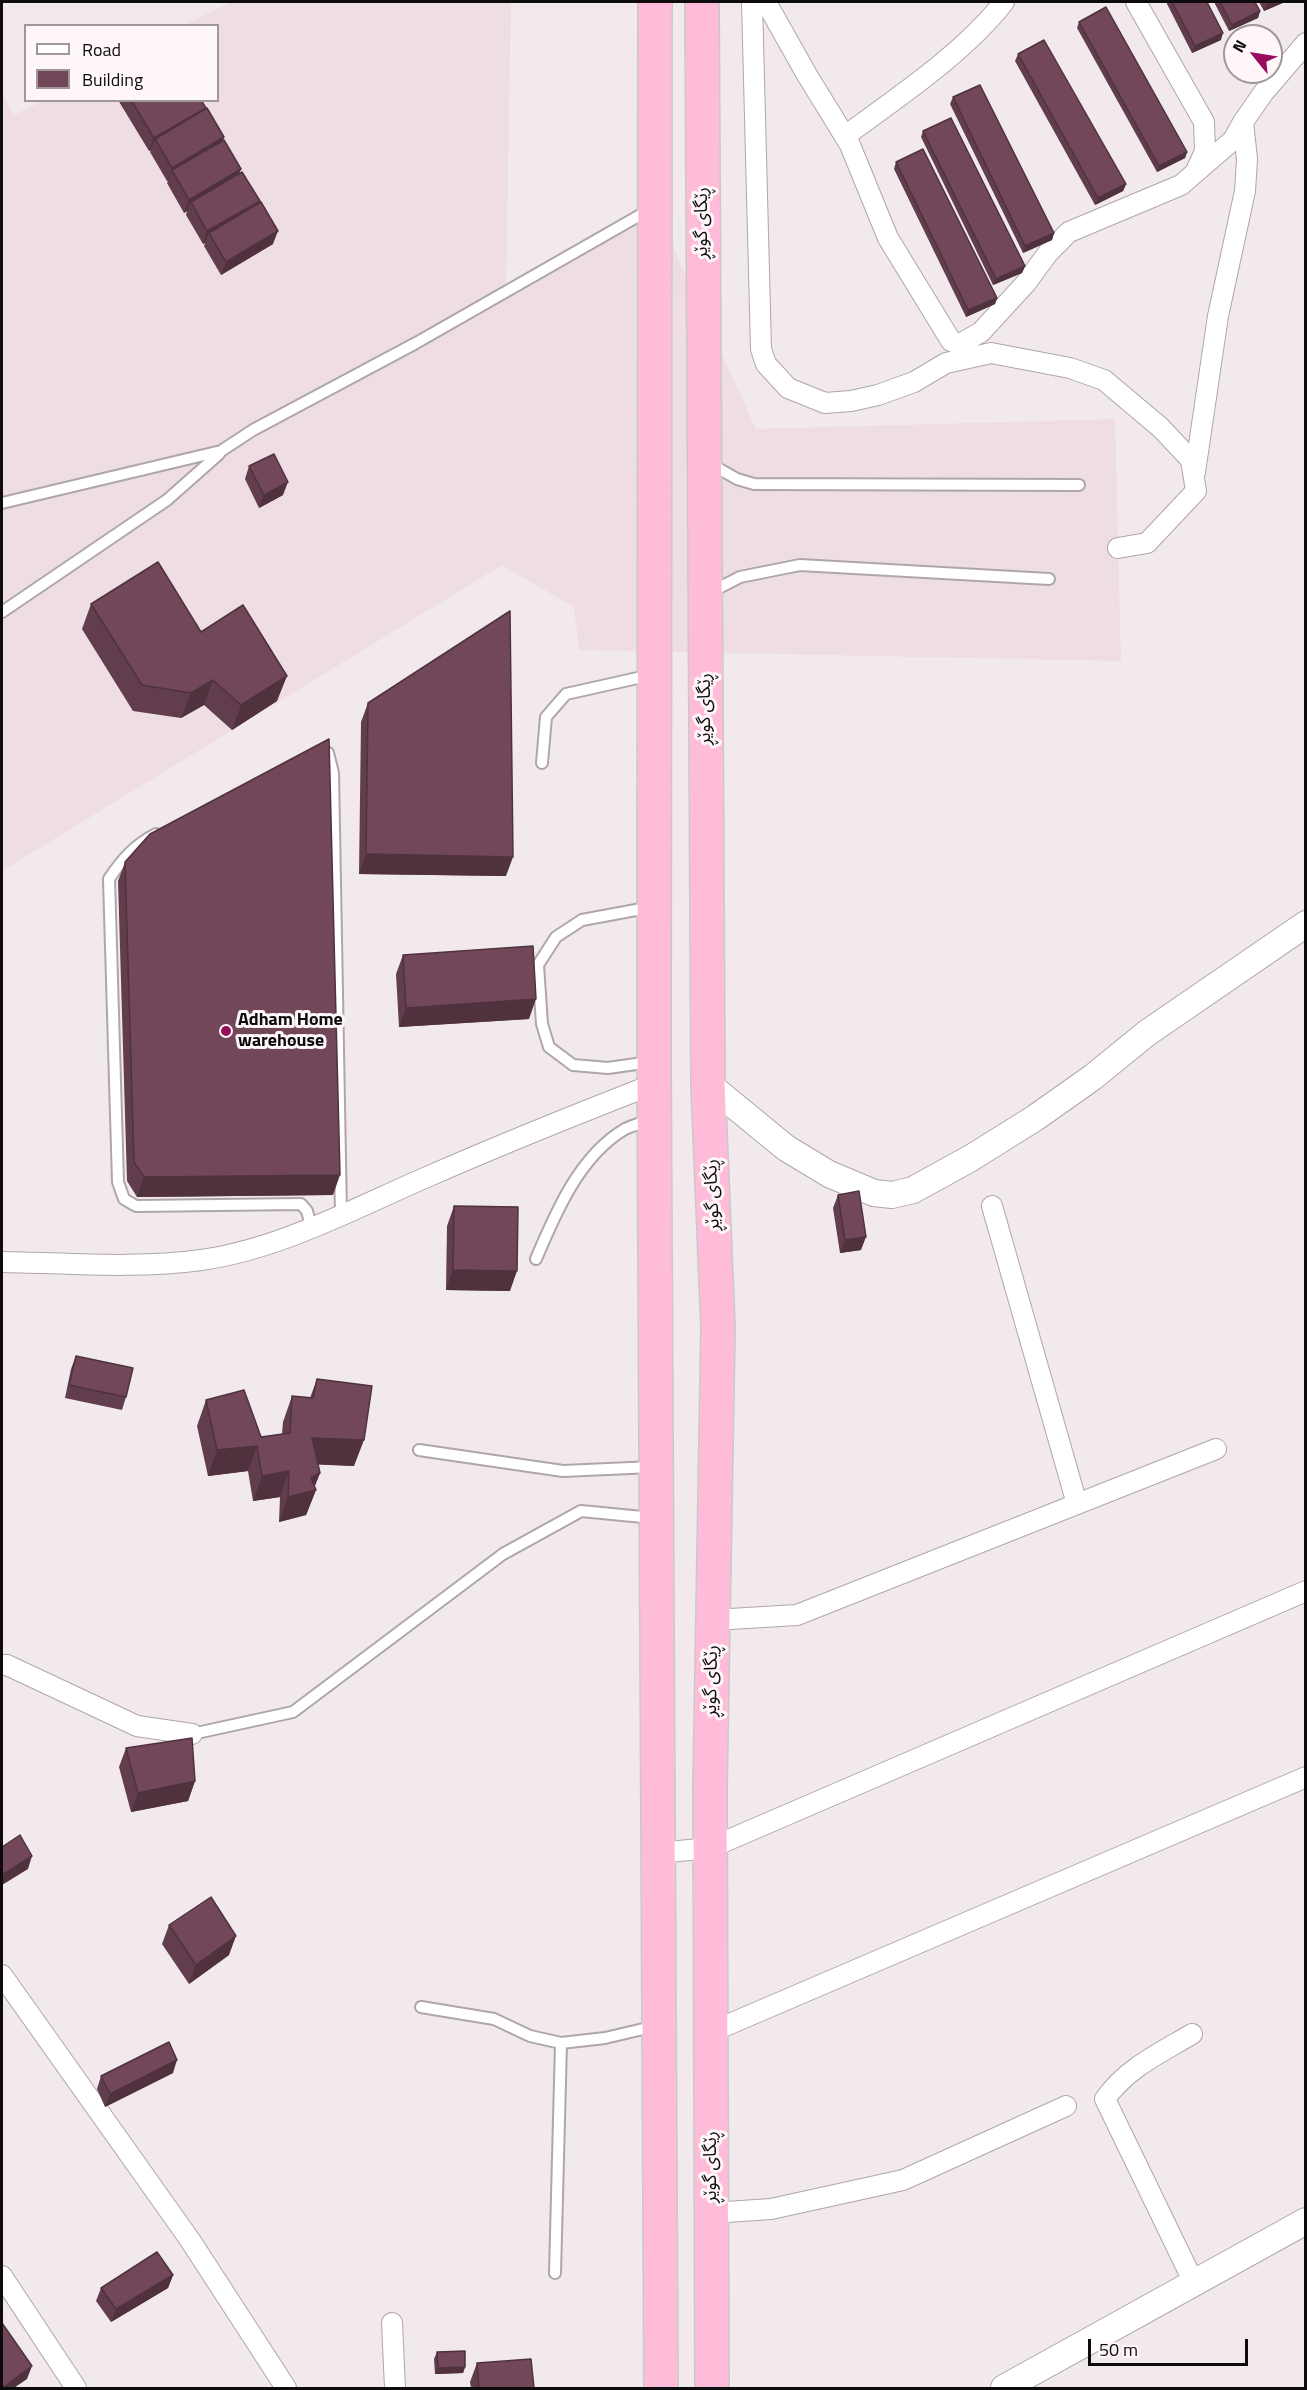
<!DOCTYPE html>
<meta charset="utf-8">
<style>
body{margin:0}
#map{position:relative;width:1307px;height:2390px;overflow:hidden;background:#f2e9ec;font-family:"Titillium Web",sans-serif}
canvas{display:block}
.frame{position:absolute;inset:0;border:3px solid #0e0b0c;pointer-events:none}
.legend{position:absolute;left:24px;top:24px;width:195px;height:78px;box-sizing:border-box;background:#fef6f9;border:2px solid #9e989a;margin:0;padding:8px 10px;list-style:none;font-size:18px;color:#0e0b0c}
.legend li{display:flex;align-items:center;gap:12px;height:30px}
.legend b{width:30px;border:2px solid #9e989a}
.north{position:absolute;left:1223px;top:24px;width:60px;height:60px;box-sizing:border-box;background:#fef6f9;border:2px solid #9e989a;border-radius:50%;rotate:300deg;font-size:16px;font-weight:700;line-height:24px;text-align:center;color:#0e0b0c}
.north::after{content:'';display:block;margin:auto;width:21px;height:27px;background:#990b5d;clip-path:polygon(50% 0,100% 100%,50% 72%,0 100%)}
.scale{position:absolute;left:1088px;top:2339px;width:160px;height:27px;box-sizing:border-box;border:3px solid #0e0b0c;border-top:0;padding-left:8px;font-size:18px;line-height:21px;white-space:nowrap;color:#0e0b0c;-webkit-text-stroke:4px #fef6f9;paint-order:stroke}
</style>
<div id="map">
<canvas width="1307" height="2390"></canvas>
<div class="frame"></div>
<ul class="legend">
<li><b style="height:8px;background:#fff"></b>Road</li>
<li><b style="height:16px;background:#714759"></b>Building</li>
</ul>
<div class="north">N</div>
<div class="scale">50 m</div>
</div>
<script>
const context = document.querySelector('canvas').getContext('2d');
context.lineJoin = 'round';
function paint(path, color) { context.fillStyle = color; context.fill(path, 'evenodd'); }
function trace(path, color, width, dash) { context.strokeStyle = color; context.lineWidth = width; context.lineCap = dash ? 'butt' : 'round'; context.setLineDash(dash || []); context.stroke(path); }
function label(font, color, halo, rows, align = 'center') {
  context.font = font + ' "Titillium Web","Noto Sans Arabic",sans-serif'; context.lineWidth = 6; context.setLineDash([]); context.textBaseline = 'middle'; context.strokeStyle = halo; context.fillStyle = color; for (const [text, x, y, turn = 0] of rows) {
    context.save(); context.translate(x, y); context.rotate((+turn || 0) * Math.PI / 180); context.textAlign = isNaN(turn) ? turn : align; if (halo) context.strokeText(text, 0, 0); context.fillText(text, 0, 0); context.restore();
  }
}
paint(new Path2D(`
 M231,2H511L506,291L655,207L756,429L1115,419L1121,661L579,650L574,607L502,565L2,871V92L14,115L42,101L218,100V26L185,25Z`), '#efdde4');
const service = new Path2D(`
 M709,463L737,479L754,484L1079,485
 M2,503L221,451L253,430L416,343L649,210
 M711,592L740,577L800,565L1049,579
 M2,612L167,500L219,454
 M320,752L328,753L333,773L341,1214
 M542,763L546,717L566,694L651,675
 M156,834C135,845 122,859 109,879L118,1182L124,1199L136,1206L301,1204L307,1211L311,1226
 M650,1062L608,1068L573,1065L549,1047L542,1024L538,965L556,937L582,920L652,907
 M536,1259C555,1214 579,1156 625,1129C633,1125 643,1123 651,1119
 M419,1450L563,1471L653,1467
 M192,1734L293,1712L503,1554L581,1511L653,1518
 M421,2007L494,2019L530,2036L561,2043L605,2038L656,2026
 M555,2273L561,2043`);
const minor = new Path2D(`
 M752,2L761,349L766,364L788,388L825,403L851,401L878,395L914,382L946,363L991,353L1070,368L1104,380L1161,428L1191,460L1196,491L1147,543L1118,548
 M766,2L807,75L850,145L888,238L951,341L960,344L981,332L1026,283L1048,253L1069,232L1181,185L1233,140L1243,122
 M1136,2L1204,122L1205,151L1196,171
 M845,136C898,97 963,54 1004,2
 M1195,472L1218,316L1245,191L1247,159L1243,122L1264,92L1306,43
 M992,1206L1077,1504
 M2,1262C67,1263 136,1269 201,1260C280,1249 355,1208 427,1177C502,1144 577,1114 654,1084
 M713,1620L797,1615L1216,1449
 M2,1665H7L137,1726L192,1734
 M658,1853L710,1848L1306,1591
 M2,1975L190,2240L286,2388
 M711,2032L1306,1777
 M1192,2034C1160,2053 1127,2068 1105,2099L1194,2283
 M712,2213L771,2209L903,2180L1066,2106
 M2,2276L76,2388
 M392,2323L395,2388`);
const tertiary = new Path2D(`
 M708,1084L786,1148L829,1174L874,1193L892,1195L913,1190L971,1158L1035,1118L1093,1077L1147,1033L1306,924
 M1004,2388L1306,2221`);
const trunk = new Path2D(`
 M655,2L654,1061L661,2388
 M702,2L708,1084L718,1327L710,1788L712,2388`);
trace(service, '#afa6a9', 14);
trace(minor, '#afa6a9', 22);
trace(tertiary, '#afa6a9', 28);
trace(trunk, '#cac9ca', 36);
trace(service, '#fff', 10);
trace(minor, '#fff', 20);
trace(tertiary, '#fff', 26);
trace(trunk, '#ffbcd8', 33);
paint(new Path2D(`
 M1166,2H1207L1221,40L1192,53Z
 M1214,2H1255L1260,11L1258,18L1229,31Z
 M1259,2H1285L1264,11Z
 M1079,22L1187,152L1185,158L1157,172L1077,28Z
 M1018,54L1126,184L1123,191L1095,205L1015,61Z
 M953,97L1054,233L1052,240L1023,253L950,104Z
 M118,100H201L205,109L224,137L223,141L239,173L259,203L273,244L221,275L204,246L205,243L203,244L186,215L187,211L184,213L167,183L168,181H167L150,152L151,150L149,151Z
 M923,131L1025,266L1022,273L993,285L921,137Z
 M896,162L997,298L995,304L966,317L894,169Z
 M249,466L283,495L259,508L245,479Z
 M91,604L201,632L277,701L232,730L204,705L181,718L133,711L82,629Z
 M368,703L506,876L359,874L361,722Z
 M125,862L333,1195L137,1197L127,1181L118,881Z
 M403,955L529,1019L399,1027L396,974Z
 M838,1195L861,1250L840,1253L833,1208Z
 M454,1206L510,1291L446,1290L447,1226Z
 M76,1356L126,1397L122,1410L65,1398L71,1369Z
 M317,1379L354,1466L318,1464L320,1473L314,1487L316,1490L306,1515L279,1522L280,1497L253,1501L248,1471L208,1476L197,1426L206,1400L261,1437L282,1434L283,1422L292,1396L310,1398Z
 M126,1748L195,1781L188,1801L131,1812L119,1767Z
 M169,1925L229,1955L189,1984L162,1944Z
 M173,2073L105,2107L97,2089L101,2076Z
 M173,2275L168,2288L111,2322L96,2301L101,2288Z
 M437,2352L465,2367L463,2373L435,2374L434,2359Z
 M477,2363L534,2388H471L470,2382Z`), '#613d4d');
paint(new Path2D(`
 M1273,2H1285L1264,11L1267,4Z
 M1260,11L1258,18L1229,31L1232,25Z
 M1223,33L1221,40L1192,53L1195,46Z
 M206,108L201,121L155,139L151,150L149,151L154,138Z
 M224,137L219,150L172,170L167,181L172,168Z
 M1187,152L1185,158L1157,172L1159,166Z
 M241,169L236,182L191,202L187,211L184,213L189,200Z
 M1126,184L1123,191L1095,205L1098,198Z
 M260,201L255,214L209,233L205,243L203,244L207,231Z
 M278,231L273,244L221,275L226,262Z
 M1054,233L1052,240L1023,253L1025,246Z
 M1025,266L1022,273L993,285L996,279Z
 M997,298L995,304L966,317L968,310Z
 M288,482L283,495L259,508L264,495Z
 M287,676L277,701L232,730L241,705Z
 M213,680L204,705L181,718L191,693Z
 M366,854L513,857L506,876L359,874Z
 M536,999L529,1019L399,1027L406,1008Z
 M340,1175L333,1195L137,1197L144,1177Z
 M866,1237L861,1250L840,1253L845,1240Z
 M453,1270L517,1271L510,1291L446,1290Z
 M312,1438L364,1440L354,1466L303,1464Z
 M257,1446L248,1471L208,1476L217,1450Z
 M289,1471L280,1497L253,1501L262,1476Z
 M320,1473L313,1491L316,1490L306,1515L279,1522L288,1497L311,1478Z
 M195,1781L188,1801L131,1812L138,1793Z
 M32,1856L28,1869L2,1885V1875Z
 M236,1936L229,1955L189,1984L196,1965Z
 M177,2060L173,2073L105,2107L110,2094Z
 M173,2275L168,2288L111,2322L116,2309Z
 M32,2366L27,2379L14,2388H2Z
 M465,2367L463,2373L435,2374L438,2368Z`), '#4f323e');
const building = new Path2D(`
 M1172,2H1207L1223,33L1195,46Z
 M1220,2H1255L1260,11L1232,25Z
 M1106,7L1187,152L1159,166L1079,22Z
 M1044,40L1126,184L1098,198L1018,54Z
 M980,85L1054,233L1025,246L953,97Z
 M131,100H201L206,108L154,138Z
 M207,108L224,137L172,168L155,139Z
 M951,118L1025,266L996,279L923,131Z
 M224,140L241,169L189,200L172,170Z
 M923,149L997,298L968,310L896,162Z
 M242,172L260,201L207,231L191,202Z
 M261,202L278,231L226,262L209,233Z
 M274,454L288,482L264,495L249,466Z
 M158,562L201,632L243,605L287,676L241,705L213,680L191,693L142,685L91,604Z
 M510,611L513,857L366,854L368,703Z
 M329,739L340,1175L144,1177L134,1162L125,862L150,834Z
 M533,946L536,999L406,1008L403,955Z
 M859,1191L866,1237L845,1240L838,1195Z
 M454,1206L518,1207L517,1271L453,1270Z
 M76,1356L133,1368L126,1397L69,1385Z
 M317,1379L372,1386L364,1440L312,1438L320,1473L311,1478L316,1490L288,1497L289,1471L262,1476L257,1446L217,1450L206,1400L244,1390L261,1437L290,1433L292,1396L313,1398Z
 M192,1738L195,1781L138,1793L126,1748Z
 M20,1835L32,1856L2,1875V1847Z
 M211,1897L236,1936L196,1965L169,1925Z
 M169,2042L177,2060L110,2094L101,2076Z
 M157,2252L173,2275L116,2309L101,2288Z
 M2,2323L32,2366L2,2388Z
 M465,2351V2367L438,2368L437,2352Z
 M531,2359L534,2388H479L477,2363Z`);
paint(building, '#714759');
trace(building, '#4f323e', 1.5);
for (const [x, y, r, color] of [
 [226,1031,6,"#990b5d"]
]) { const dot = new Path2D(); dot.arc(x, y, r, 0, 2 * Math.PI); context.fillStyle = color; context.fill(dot); trace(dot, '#fef6f9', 2); }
label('18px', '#0e0b0c', '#fef6f9', [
 ["ڕێگای گوێڕ",703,223,-90],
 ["ڕێگای گوێڕ",706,709,-90],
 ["ڕێگای گوێڕ",713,1195,-92],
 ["ڕێگای گوێڕ",712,1681,-89],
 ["ڕێگای گوێڕ",712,2167,-90]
]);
label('bold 18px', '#0e0b0c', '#fef6f9', [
 ["Adham Home",238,1021],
 ["warehouse",238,1042]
], 'left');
</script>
